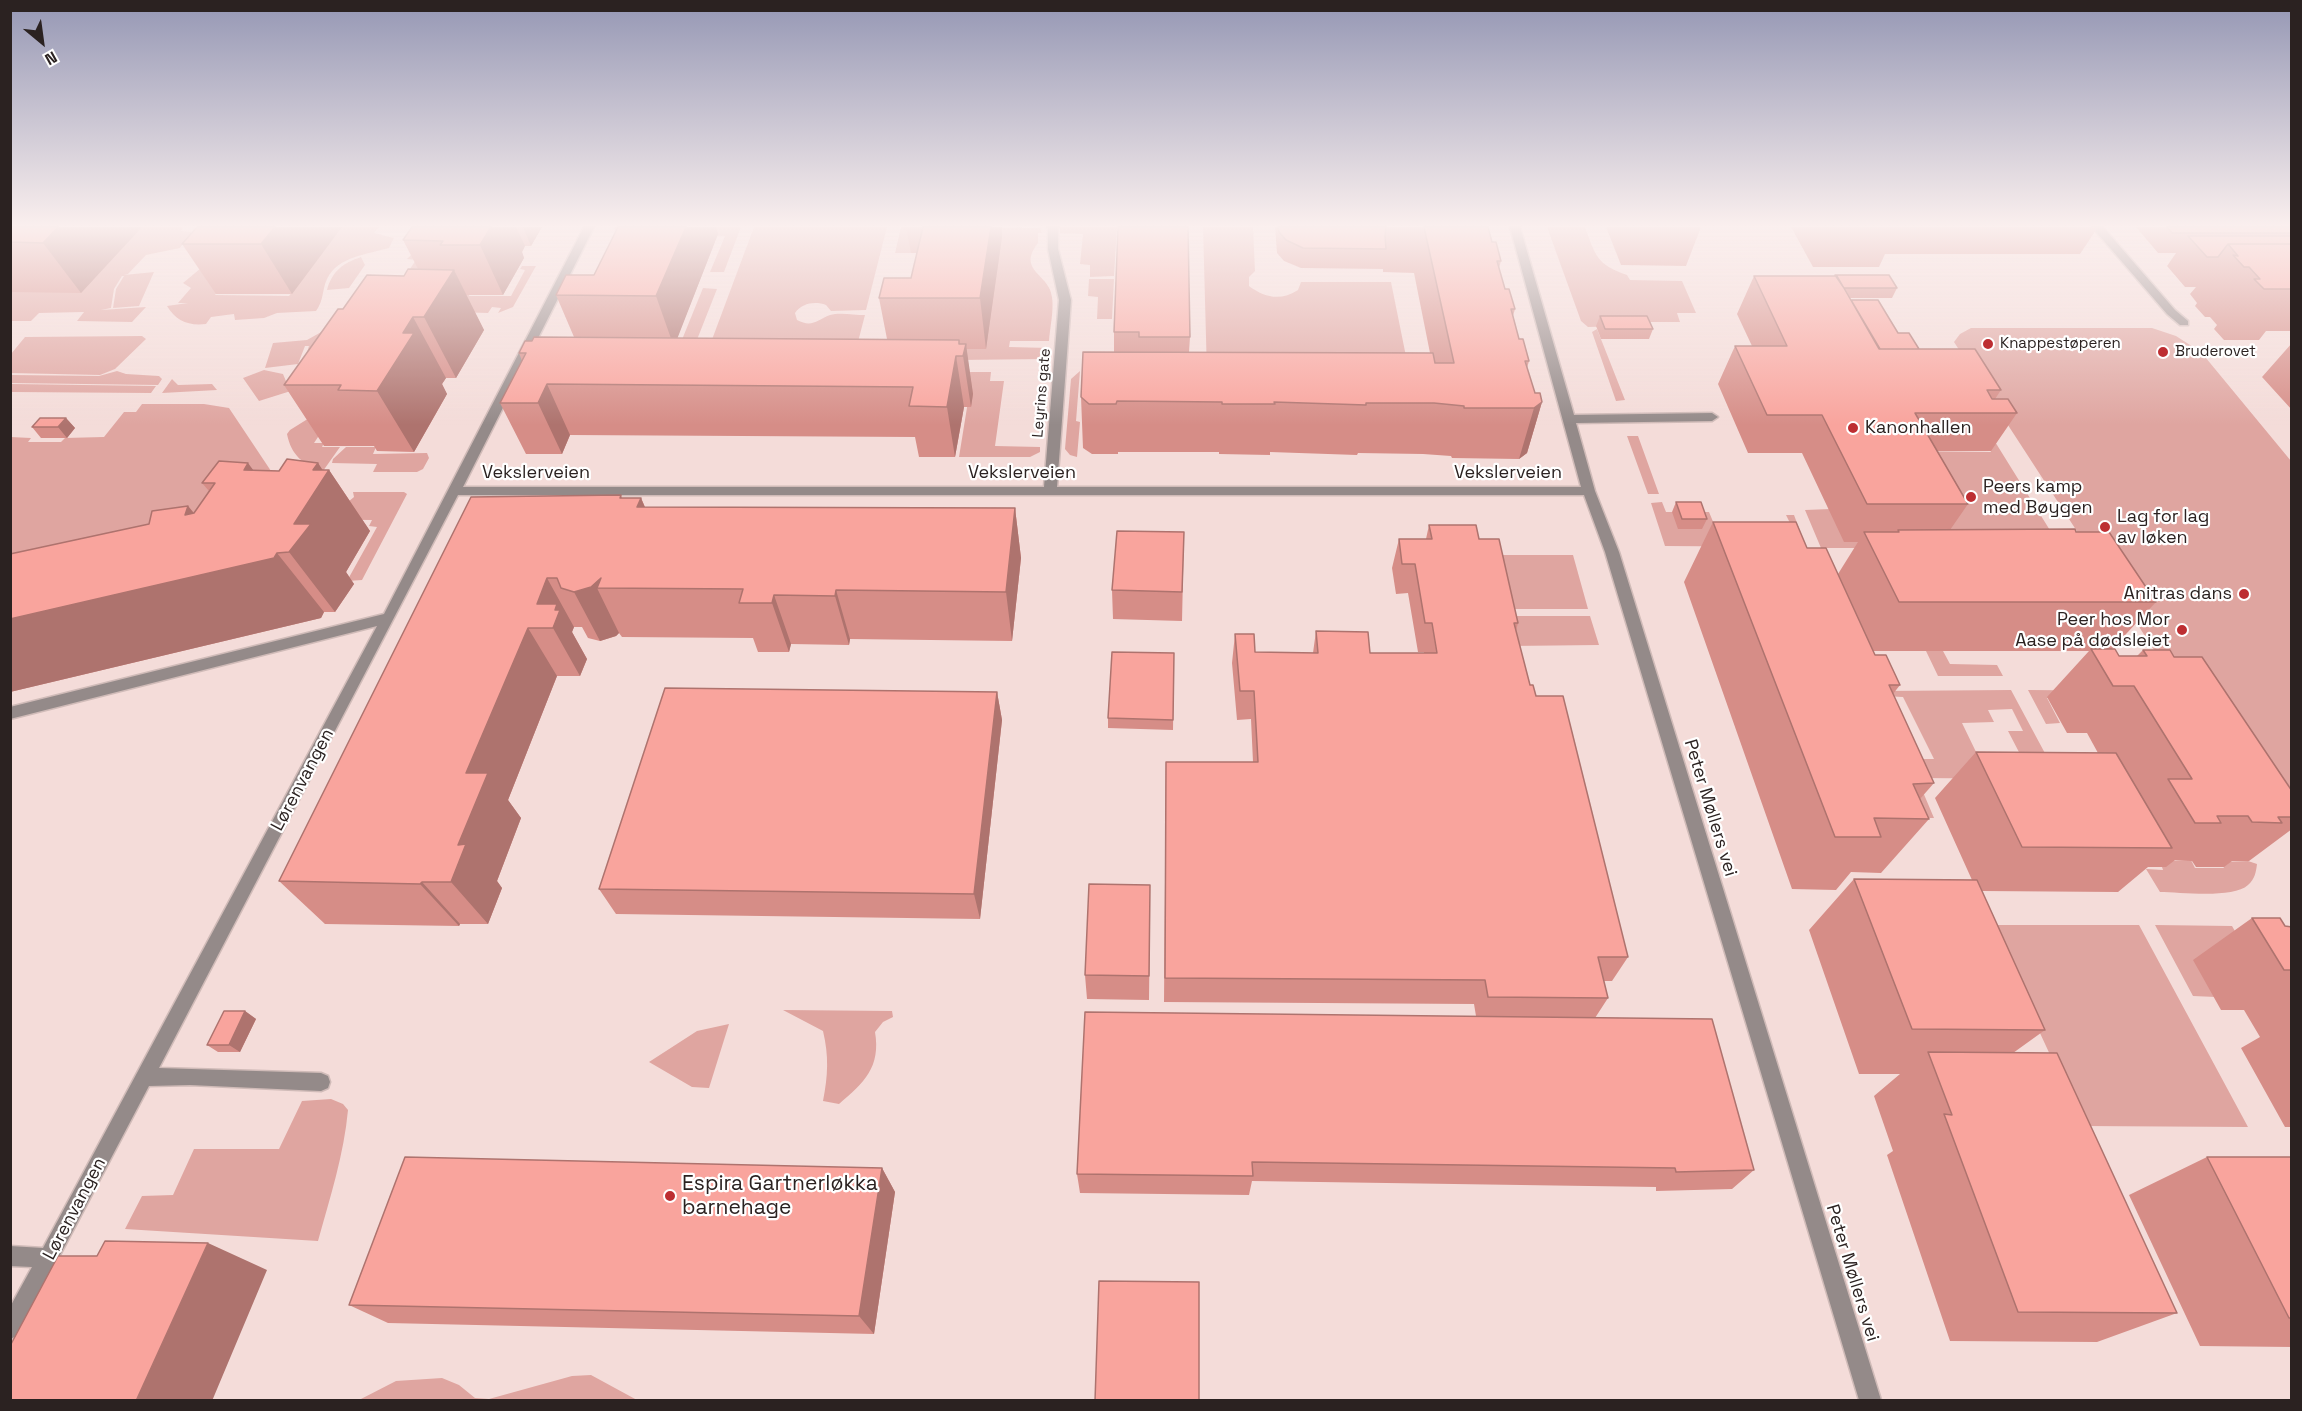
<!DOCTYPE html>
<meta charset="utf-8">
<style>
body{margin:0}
#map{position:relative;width:2302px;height:1411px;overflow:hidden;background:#f4dcd9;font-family:"Space Grotesk",sans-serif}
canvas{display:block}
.frame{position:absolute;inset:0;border:12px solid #2b2221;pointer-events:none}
.north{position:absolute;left:12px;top:12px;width:60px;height:60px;-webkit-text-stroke:4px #fff;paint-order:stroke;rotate:151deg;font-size:16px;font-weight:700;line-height:24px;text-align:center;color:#2b2221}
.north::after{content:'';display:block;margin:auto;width:21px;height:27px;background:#2b2221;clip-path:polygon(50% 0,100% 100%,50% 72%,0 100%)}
</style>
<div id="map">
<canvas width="2302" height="1411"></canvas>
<div class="frame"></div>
<div class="north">N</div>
</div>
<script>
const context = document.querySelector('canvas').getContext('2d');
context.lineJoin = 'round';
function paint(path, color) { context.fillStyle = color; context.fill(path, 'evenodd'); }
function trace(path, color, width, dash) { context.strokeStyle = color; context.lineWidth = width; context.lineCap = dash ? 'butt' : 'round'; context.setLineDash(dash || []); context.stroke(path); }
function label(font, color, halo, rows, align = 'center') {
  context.font = font + ' "Space Grotesk",sans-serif'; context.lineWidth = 4.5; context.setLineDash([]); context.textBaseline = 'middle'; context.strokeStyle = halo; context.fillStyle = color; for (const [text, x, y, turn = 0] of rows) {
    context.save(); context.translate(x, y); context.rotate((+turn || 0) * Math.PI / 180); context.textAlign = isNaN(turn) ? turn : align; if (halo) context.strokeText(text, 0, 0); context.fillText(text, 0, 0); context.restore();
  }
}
paint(new Path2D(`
 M141,227H183L181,231L192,232L180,248L146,255L128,274L124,275L154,272L139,306L113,308L116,289L124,276H122L114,289L111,308L101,310L146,307L132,322L77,321L84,312L39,313L31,321H11L10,292Z
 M342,227H379L374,233L394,238L389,248C369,254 338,256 327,279C322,290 324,300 316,311L277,313L264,318L235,320L234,314L211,317L206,324C188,326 176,321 167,306L188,303H178L191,288L183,283L207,263L241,262L215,295L289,296Z
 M691,227H741L724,272H710L725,236L688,235Z
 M754,227H887L866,310L831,311L826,305C815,301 802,303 795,313L797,320C812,328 817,320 830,315C839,312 855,315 865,315L853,361H704Z
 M901,227L1040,228L1042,233H1038V243C1016,271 1050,274 1052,297C1054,311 1050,327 1049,341H1010L1009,347L1049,348L1047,359L956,360L959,348L983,349L1002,236L916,235L911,253H895Z
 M1060,227H1117L1114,276L1090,277V265L1080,264L1083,234L1060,233Z
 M1203,227H1253L1255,271L1249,277V286C1265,298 1281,301 1298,290L1301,282H1391L1413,391L1207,374Z
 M1547,227H1585C1596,256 1596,264 1627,275L1630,280L1682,281L1696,313H1677L1680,322H1622V326L1588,327L1581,321Z
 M411,255L470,292L469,296H511L525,270L520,269L522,266H536L513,307L498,313L501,308L492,307L488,313L453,312L401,282L416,260L407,259Z
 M361,257L365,265L349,288L327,290C332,271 343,263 361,257Z
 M1089,279H1114L1112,319H1097L1098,297L1088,296Z
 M703,288L717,289L689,360L679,347Z
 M1971,328H2152L2176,336L2201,352L2291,461V786H2279L2234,773L1954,342L1960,334Z
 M1597,329L1625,400L1616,401L1592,332Z
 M323,331L306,355L309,346H305L298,364L265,368L273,343L307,340Z
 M142,336L146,339L115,369L100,375L11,373V354L25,337Z
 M264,370L283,374L288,386L294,390L259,401L243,378Z
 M117,371L126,374L159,376L162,379L158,385L11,383V375L99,376Z
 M1080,371L1076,421L1080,422L1077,457L1070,455L1065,449L1071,379Z
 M797,372H991L990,381H1004L995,446L1040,447V452L1030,457H959L970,389Z
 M172,379L178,385L212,384L217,390L162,393Z
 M11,384L156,386L151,393L11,392Z
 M1961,387L2061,548H1821L1805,510L1831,509L1894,451L1991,452Z
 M142,404H204L229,408L273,474L250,498L11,568L10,437L31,438L28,442H61L65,438L104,437L124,412H136Z
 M322,410V431L314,443H324L322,447H340L323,471C303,465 291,455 287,434L290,430Z
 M1627,436H1638L1659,494H1648Z
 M346,447H376L373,454L427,453L429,458L423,469L417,472H373L377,464L332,463L333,459Z
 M353,492H404L407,494L362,580L347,581L377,527L369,526L372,520L269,519L348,502L354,497Z
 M1662,502L1666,512H1709L1719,536L1796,535L1786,515H1794L1806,547L1665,546L1651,503Z
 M1466,555H1573L1588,609H1500Z
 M1502,616H1590L1599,645L1509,646Z
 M1926,651H1943L1950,664L1997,665L2003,676H1938Z
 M2011,690L2047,757L2056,779L1917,778L1934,818H1922L1905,759H1934L1903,697L1882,696L1880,691ZM2012,709L2023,731H2008L2021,756H1978L1962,723L1994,722L1988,710Z
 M2028,690L2152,691L2097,699L2047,698L2060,723L2046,724Z
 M2191,860L2195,868H2224L2221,862L2248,861L2257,864C2256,872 2255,879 2248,885C2233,899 2180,892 2160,892L2146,869L2163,870L2160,861Z
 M1990,925H2139L2248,1127L2083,1126Z
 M2155,925L2232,926L2243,945L2216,997L2193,996Z
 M783,1010L892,1011L893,1017L883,1022L875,1032C881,1067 864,1083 839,1104L823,1101C828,1076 829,1056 823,1031Z
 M729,1024L709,1088L692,1087L649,1062L697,1031Z
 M331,1099L343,1104L348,1110C344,1154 330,1198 318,1241L125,1229L142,1196L173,1195L194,1149H279L302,1101Z
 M591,1375L637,1400H359L396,1381L442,1378L459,1385L475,1398L489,1399L572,1376Z`), '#dfa5a0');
const minor = new Path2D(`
 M584,227H594L463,487H1044L1059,300L1048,249V227H1058V249L1071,300L1057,487H1581L1510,227H1520L1574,415L1712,413L1718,417L1712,421L1576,423L1595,491L1619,552L1881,1400H1859L1605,552L1584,495H458L159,1068L321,1073L328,1076L330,1082L328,1088L321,1091L190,1085L149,1086L59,1257L57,1265L54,1266L17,1336L10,1339V1307L32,1267L10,1266V1246L43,1248L377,626L10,719V707L384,614Z
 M2092,227H2103L2175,310L2188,321V325H2180L2167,314Z`);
trace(minor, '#d0bbb8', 3);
paint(minor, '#948a89');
paint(new Path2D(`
 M10,227H142L81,293L10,292Z
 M342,227L292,294H216L182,244Z
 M412,227H542L531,246H525L522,252L524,258L503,295H466L484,330L456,378H446L442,384L447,394L414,452L377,451L374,446H324L284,385L343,309L404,276L418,269L403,240Z
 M614,227H716L718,234L677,338L887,339L879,298L911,278L917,253H911L906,227H1002V237L986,349H966L973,394L971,407H964L955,457H919L915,437L570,435L562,454H526L500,403L522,361L519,353L532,341L574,337L556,295L594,275L616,232Z
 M1118,227L1190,337L1189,352L1430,353L1414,273L1383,272V269L1301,268L1284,261L1277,253L1275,227H1488L1492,242L1501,261L1499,268L1505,289L1515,309L1513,316L1519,339L1529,361L1527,368L1535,393L1542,402L1527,453L1519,459L1452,458L1451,456L1423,454L1358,453L1357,455L1270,452V455L1219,454V452H1118V454H1092L1083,448L1081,397L1114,352V332Z
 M1606,227H1701L1686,266L1621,265Z
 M1791,227H2098L2080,254H1885L1879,267H1813Z
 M2136,227H2292V331H2266L2259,340H2224L2214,329L2217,325L2210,317H2205L2195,306L2197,303L2190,294L2196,287H2185L2167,266L2176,253H2158Z
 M1835,275L1897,288L1892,298H1850L1851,300L1898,333L1919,349L2001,390L1995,399L2017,413L1991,451H1937L1968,504L1950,530L2076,532L2156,602L2112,649L2119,656H2137L2143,650L2174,657L2292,791V829L2249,861H2232L2224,867H2196L2192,861L2175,860L2166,867H2148L2118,892L1982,891L2045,1030L2013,1053L2177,1313L2097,1342L1950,1341L1887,1155L1893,1151L1874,1096L1900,1074H1859L1809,930L1854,879L1972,880L1935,798L1976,752L2098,753L2087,733H2067L2047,697L2089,651H1873L1875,655L1900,685L1893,694L1934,783L1920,799L1929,819L1881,873L1851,872L1836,890L1792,889L1684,582L1713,522L1807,548L1838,574L1858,542H1844L1802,453H1748L1718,384L1735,346H1752L1737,314L1754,276H1835Z
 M1600,316L1653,329L1649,339H1601L1596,326Z
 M2292,343V410L2262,377Z
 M66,418L75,428L67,438H41L32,427Z
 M318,463L322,470H329L370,531L346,572L354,584L335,612H324L321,618L10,692V554L149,524L188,506L194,513L209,491L202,483L253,470L279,471Z
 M621,495L622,498H641L645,507L1015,508L1021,558L1012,641L850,639L849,645L791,644L789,652H758L753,638L622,637L619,633L616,636L600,641L588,638L582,627H574L572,632L587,659L580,676H557L508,800L521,818L497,881L502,888L488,924H460L459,926L325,924L279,881Z
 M1676,502L1707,519L1702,529H1678L1672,512Z
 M1429,525L1479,539L1518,623L1516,631L1530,685L1536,696L1628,957L1612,981H1604L1608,998L1595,1018L1754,1170L1732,1189L1656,1191V1187L1252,1181L1249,1195L1080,1193L1077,1174L1476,1016L1474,1004L1164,1002L1166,762H1253L1251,719L1237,720L1232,663L1235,634L1255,652L1313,653L1316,631L1370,653H1424V652H1418L1408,593L1396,594L1392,568L1399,539H1426Z
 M1184,532L1182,621L1113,619L1112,590Z
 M1174,653L1173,730L1108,728V718Z
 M997,692L1002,720L980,919L616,914L599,889Z
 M1150,910L1149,1000L1087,999L1085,975Z
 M2252,918L2285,926H2292V1127H2285L2241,1048L2260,1037L2244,1010H2221L2193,960Z
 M245,1011L256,1019L240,1052H218L207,1045Z
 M2207,1157H2292V1347L2200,1346L2129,1195Z
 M882,1168L895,1192L874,1334L388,1323L349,1305Z`), '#d68d87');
paint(new Path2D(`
 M58,227H142L81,293L43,243Z
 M275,227H342L292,294L261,244Z
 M491,227H516L525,246L522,252L524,258L503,295L480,245Z
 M523,227H542L531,246Z
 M686,227H716L718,234L674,347L656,296Z
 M991,227H1002V237L986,349L980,298Z
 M454,270L484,330L456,378L424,317Z
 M413,317L446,378L442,384L447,394L414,452L377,391L403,333Z
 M966,344L973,394L971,407L963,356Z
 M956,356L964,407L955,457L947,407Z
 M547,384L570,435L562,454L538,403Z
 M1542,402L1527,453L1519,459L1534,408Z
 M66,418L75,428L67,438L58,427Z
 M248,463L293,524L244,470Z
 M318,463L326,475L329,470L370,531L346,572L354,584L335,612L289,552L294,524L313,470Z
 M641,498L662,548L637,507Z
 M188,506L237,566L277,553L324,612L321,618L10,692V619L185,515Z
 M1015,508L1021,558L1012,641L1006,592Z
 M547,578L574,627L572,632L587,659L580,676L553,628L537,604Z
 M601,578L597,588L619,633L616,636L600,641L574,592Z
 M836,590L850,639L849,645L835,596Z
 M774,595L791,644L789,652L772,603Z
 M528,628L557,676L508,800L521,818L497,881L502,888L488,924L451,882L466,773Z
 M997,692L1002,720L980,919L974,894Z
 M422,882L460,924L459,926L420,884Z
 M245,1011L256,1019L240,1052L229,1045Z
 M882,1168L895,1192L874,1334L859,1316Z
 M208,1243L267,1270L212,1401H136Z`), '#ae736e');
const building = new Path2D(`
 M10,227H58L43,243L10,242Z
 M197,227H275L261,244H182Z
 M412,227H491L480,245H440L443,241L403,240Z
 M618,227H686L656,296L556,295L566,275H594Z
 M923,227H991L980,298H879L884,278H911Z
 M1118,227H1188L1190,337H1139V332H1114Z
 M1278,227H1386L1385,236L1386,249L1303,248L1286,240L1279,232Z
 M1424,227H1488L1492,242H1496L1501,261H1497L1505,289H1509L1515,309H1511L1519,339H1523L1529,361H1525L1535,393H1540L1542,402L1534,408H1464V406L1434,403H1366V405L1274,402L1275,404H1222V402L1117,401L1116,404H1089L1081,397L1083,352L1433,353L1435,363H1454Z
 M2167,227H2292V233H2172Z
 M2188,236H2292V244H2228L2218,257H2207Z
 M2228,244H2292V289H2264L2254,279H2260L2249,267H2244L2233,255L2238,256Z
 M408,269L454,270L424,317H413L403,333H414L377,391L338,390L341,385H284L338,309H343L367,275L404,276Z
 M1835,275H1889L1897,288H1844Z
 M1754,276H1837L1879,349H1975L2001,390H1987L1992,399H2008L2017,413H1915L1968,504H1867L1822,415H1767L1735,346H1787Z
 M1851,300H1878L1898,333H1909L1919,349H1880Z
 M1600,316H1647L1653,329H1605Z
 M534,337L959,340V344H966L963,356H956L947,407L909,406L913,387L547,384L538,403H500L526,353H519L525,341H532Z
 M40,418H66L58,427H32Z
 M287,459L318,463L313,470H329L294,524H311L289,552L277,553L274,558L10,619V554L149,524L152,511L188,506L185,515L194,513L215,483H202L219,461L248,463L244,470L279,471Z
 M621,495L620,498H641L637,507L1015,508L1006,592L836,590L835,596L774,595L772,603H739L743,589L597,588L601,578L591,587L574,592L561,588L557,578H547L537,604H557L555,610H560L553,628H528L466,773H488L458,845L466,844L451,882H422L420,884L279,881L471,497Z
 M1676,502H1701L1707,519H1682Z
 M1713,522H1796L1807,548H1826L1875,655H1886L1900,685H1889L1934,783L1913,784L1929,819L1874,818L1881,837H1835Z
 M1429,525H1476L1479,539H1499L1518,623H1514L1530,685H1533L1536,696H1563L1628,957H1598L1608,998L1488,997L1485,980L1165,978L1166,762H1258L1254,691H1240L1235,634H1254L1255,652L1318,653L1316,631L1368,632L1370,653H1437L1432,623H1425L1415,564H1402L1399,539H1432Z
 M2075,529L2076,532H2109L2156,602H1899L1864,532H1899L1898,530Z
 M1117,531L1184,532L1182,592L1112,590Z
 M2091,649H2115L2119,656H2147L2143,650H2170L2174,657H2202L2292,791V817H2278L2282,823L2252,822L2248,816H2217L2221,823H2195L2168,779H2192L2134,686H2113Z
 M1112,652L1174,653L1173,720L1108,718Z
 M665,688L997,692L974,894L599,889Z
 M1976,752L2116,753L2172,848L2022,847Z
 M1854,879L1977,880L2045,1030L1912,1029Z
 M1089,884L1150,885L1149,976L1085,975Z
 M2252,918H2280L2285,926L2292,927V970H2284Z
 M224,1011H245L229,1045H207Z
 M1085,1012L1712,1019L1754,1170L1676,1172L1675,1168L1252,1162L1253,1176L1077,1174Z
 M1928,1052L2057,1053L2177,1313L2018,1312L1944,1114L1952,1115Z
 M405,1157L882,1168L859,1316L349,1305Z
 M2207,1157H2292V1318H2289Z
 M105,1241L208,1243L136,1401H10V1346L58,1256H97Z
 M1099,1281L1199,1282V1401H1095Z`);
paint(building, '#f9a49d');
trace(building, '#ae736e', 1.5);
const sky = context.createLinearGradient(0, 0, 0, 425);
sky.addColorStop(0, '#9597b4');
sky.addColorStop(0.53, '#faefee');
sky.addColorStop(1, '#faefee00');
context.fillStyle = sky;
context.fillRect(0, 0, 2302, 425);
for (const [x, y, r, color] of [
 [1988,344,6,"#bd2e32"],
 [2163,352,6,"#bd2e32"],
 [1853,428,6,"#bd2e32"],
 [1971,497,6,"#bd2e32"],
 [2105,527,6,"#bd2e32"],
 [2244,594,6,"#bd2e32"],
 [2182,630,6,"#bd2e32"],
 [670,1196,6,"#bd2e32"]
]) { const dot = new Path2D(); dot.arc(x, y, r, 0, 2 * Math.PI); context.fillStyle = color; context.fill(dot); trace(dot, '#fff', 2); }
label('15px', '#2b2221', '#fff', [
 ["Knappestøperen",2000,344],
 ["Bruderovet",2175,352]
], 'left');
label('15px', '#2b2221', '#fff', [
 ["Leyrins gate",1042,393,-85]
]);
label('18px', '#2b2221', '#fff', [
 ["Kanonhallen",1865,428],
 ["Peers kamp",1983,487],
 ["med Bøygen",1983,508],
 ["Lag for lag",2117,517],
 ["av løken",2117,538],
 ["Anitras dans",2232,594,"right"],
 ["Peer hos Mor",2170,620,"right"],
 ["Aase på dødsleiet",2170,641,"right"]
], 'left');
label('18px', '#2b2221', '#fff', [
 ["Vekslerveien",536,473],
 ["Vekslerveien",1022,473],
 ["Vekslerveien",1508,473],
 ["Lørenvangen",303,780,-62],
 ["Peter Møllers vei",1710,808,73],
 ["Lørenvangen",75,1209,-62],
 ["Peter Møllers vei",1852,1273,73]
]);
label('21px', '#2b2221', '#fff', [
 ["Espira Gartnerløkka",682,1184],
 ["barnehage",682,1208]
], 'left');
</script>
